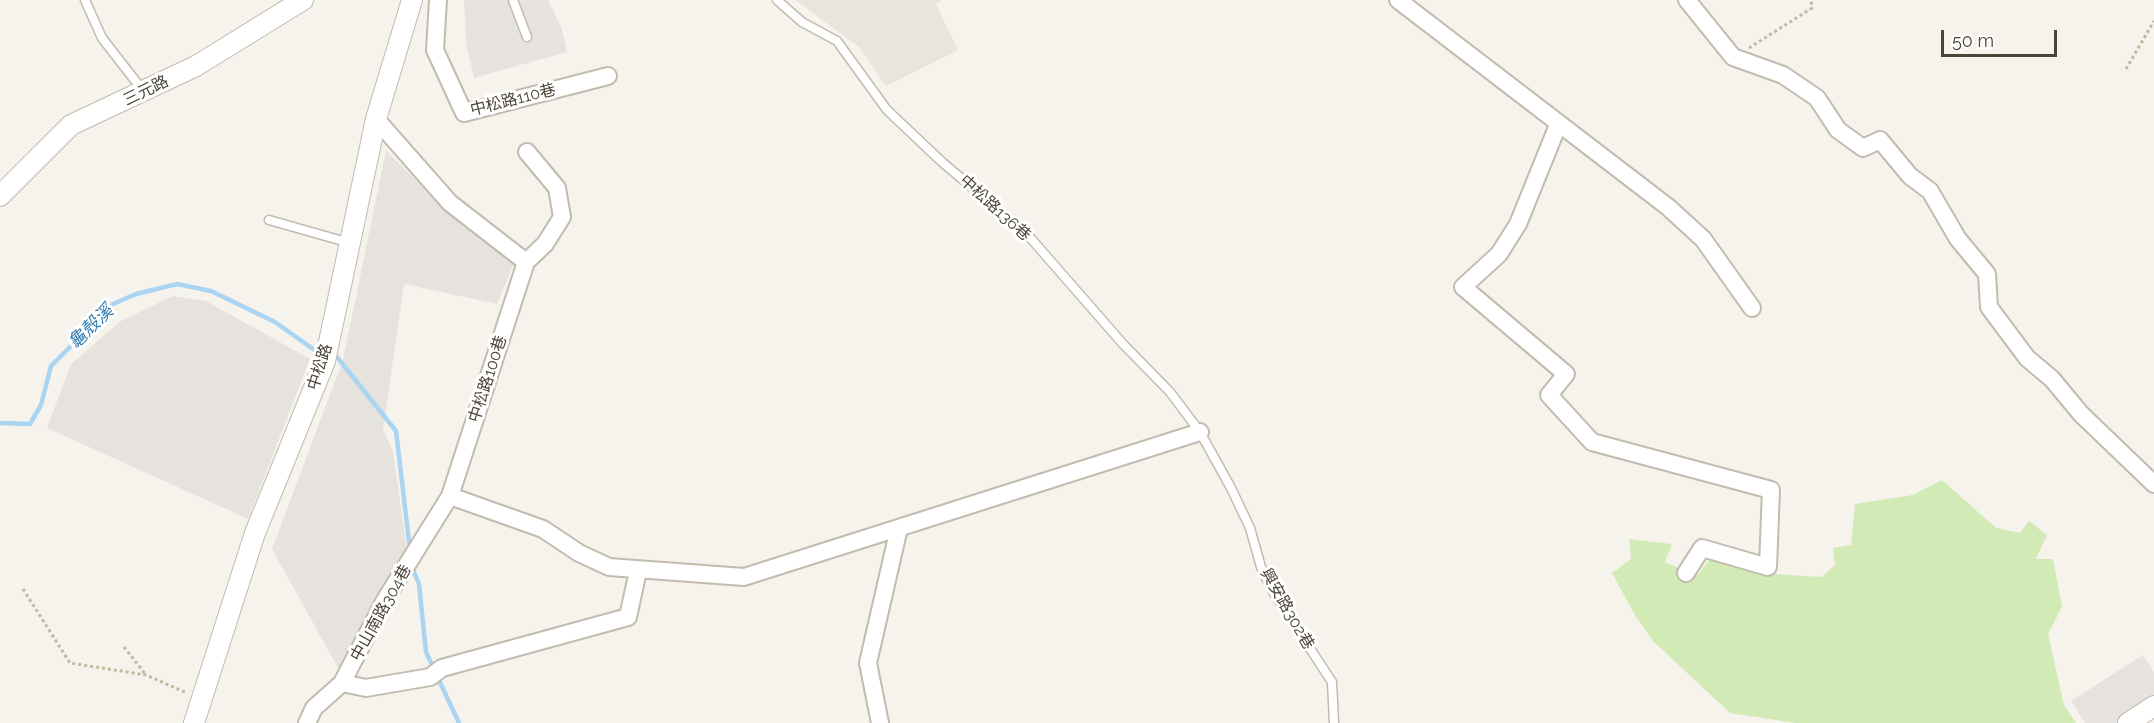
<!DOCTYPE html>
<meta charset="utf-8">
<style>
body{margin:0}
#map{position:relative;width:2154px;height:723px;overflow:hidden;background:#f6f3ec;font-family:Raleway,sans-serif}
canvas{display:block}
.scale{position:absolute;left:1941px;top:30px;width:116px;height:27px;box-sizing:border-box;border:3px solid #4b4439;border-top:0;padding-left:8px;font-size:18px;line-height:21px;white-space:nowrap;color:#4b4439;-webkit-text-stroke:4px #fff;paint-order:stroke}
</style>
<div id="map">
<canvas width="2154" height="723"></canvas>
<div class="scale">50 m</div>
</div>
<script>
const context = document.querySelector('canvas').getContext('2d');
context.lineJoin = 'round';
function paint(path, color) { context.fillStyle = color; context.fill(path, 'evenodd'); }
function trace(path, color, width, dash) { context.strokeStyle = color; context.lineWidth = width; context.lineCap = dash ? 'butt' : 'round'; context.setLineDash(dash || []); context.stroke(path); }
function label(font, color, halo, rows, align = 'center') {
  context.font = font + ' Raleway,"Noto Sans TC",sans-serif'; context.lineWidth = 6; context.setLineDash([]); context.textBaseline = 'middle'; context.strokeStyle = halo; context.fillStyle = color; for (const [text, x, y, turn = 0] of rows) {
    context.save(); context.translate(x, y); context.rotate((+turn || 0) * Math.PI / 180); context.textAlign = isNaN(turn) ? turn : align; if (halo) context.strokeText(text, 0, 0); context.fillText(text, 0, 0); context.restore();
  }
}
paint(new Path2D(`
 M795,0H943L936,4L958,50L886,86L859,47Z`), '#eae5da');
paint(new Path2D(`
 M464,0H548L562,29L567,52L474,78L466,44Z
 M386,151L454,216L515,260L497,304L404,284L383,430L393,451L408,558L342,675L272,549L343,360Z
 M173,296L206,301L310,359L248,519L47,428L71,364L121,321Z
 M2143,655L2154,672V698L2116,723H2085L2071,701Z`), '#e6e2dd');
paint(new Path2D(`
 M1942,480L1996,528L2020,533L2029,521L2047,535L2036,559H2053L2062,607L2048,634L2064,705L2076,723H1796L1730,713L1653,641L1636,617L1612,573L1631,559L1629,539L1672,544L1665,562L1697,576L1709,560L1773,574L1822,577L1835,565L1833,548L1851,545L1855,504L1913,495Z`), '#d2eab5');
trace(new Path2D(`
 M331,356L337,357L396,431L410,550
 M0,423L30,424L41,405L51,366L113,304L136,294L177,284L211,291L275,322L320,354
 M412,567L419,584L426,652L434,669
 M437,676L459,723`), '#a9d4f2', 4.5);
const service = new Path2D(`
 M85,0L102,38L144,92
 M513,0L527,37
 M777,0L802,22L837,41L887,110L942,162L1027,234L1123,344L1170,392L1200,432L1231,488L1250,528L1261,567L1273,592L1332,682L1334,723
 M269,220L350,243`);
const minor = new Path2D(`
 M438,0L435,50L464,113L608,76
 M1398,0L1668,207L1703,239L1752,308
 M1687,0L1733,57L1783,75L1817,98L1838,130L1863,148L1880,140L1910,176L1930,191L1958,239L1987,274L1989,307L2027,358L2052,379L2081,414L2154,484
 M1558,125L1518,224L1499,254L1463,287L1566,374L1549,395L1592,442L1771,490L1768,567L1702,548L1686,573
 M526,262L545,244L562,217L557,188L527,152
 M450,496L543,529L579,553L609,567L744,577L1200,432
 M342,683L366,688L430,677L442,668L628,617L638,571
 M307,723L314,708L342,683L385,600L450,496L526,262L450,203L376,119
 M880,723L868,663L899,528`);
const tertiary = new Path2D(`
 M0,196L71,125L196,66L303,0
 M194,723L255,533L325,361L376,119L412,0
 M2128,723L2154,706`);
trace(service, '#c2bbae', 11);
trace(minor, '#c2bbae', 20);
trace(tertiary, '#c2bbae', 22);
trace(new Path2D(`
 M1749,48L1812,8L1811,0
 M2126,69L2154,21
 M23,589L70,663L146,675L187,693
 M124,647L146,675`), '#c4b79f', 3, [3, 3]);
trace(service, '#fff', 8);
trace(minor, '#fff', 16);
trace(tertiary, '#fff', 20);
label('16px', '#4b4439', '#fff', [
 ["三元路",146,91,-26],
 ["中松路110巷",513,100,-14],
 ["中松路136巷",995,208,42],
 ["中松路",320,367,-72],
 ["中松路100巷",488,379,-72],
 ["興安路302巷",1287,609,60],
 ["中山南路304巷",381,613,-61]
]);
label('italic 18px', '#2e7ab2', '#fff', [
 ["龜殼溪",91,327,-44]
]);
</script>
